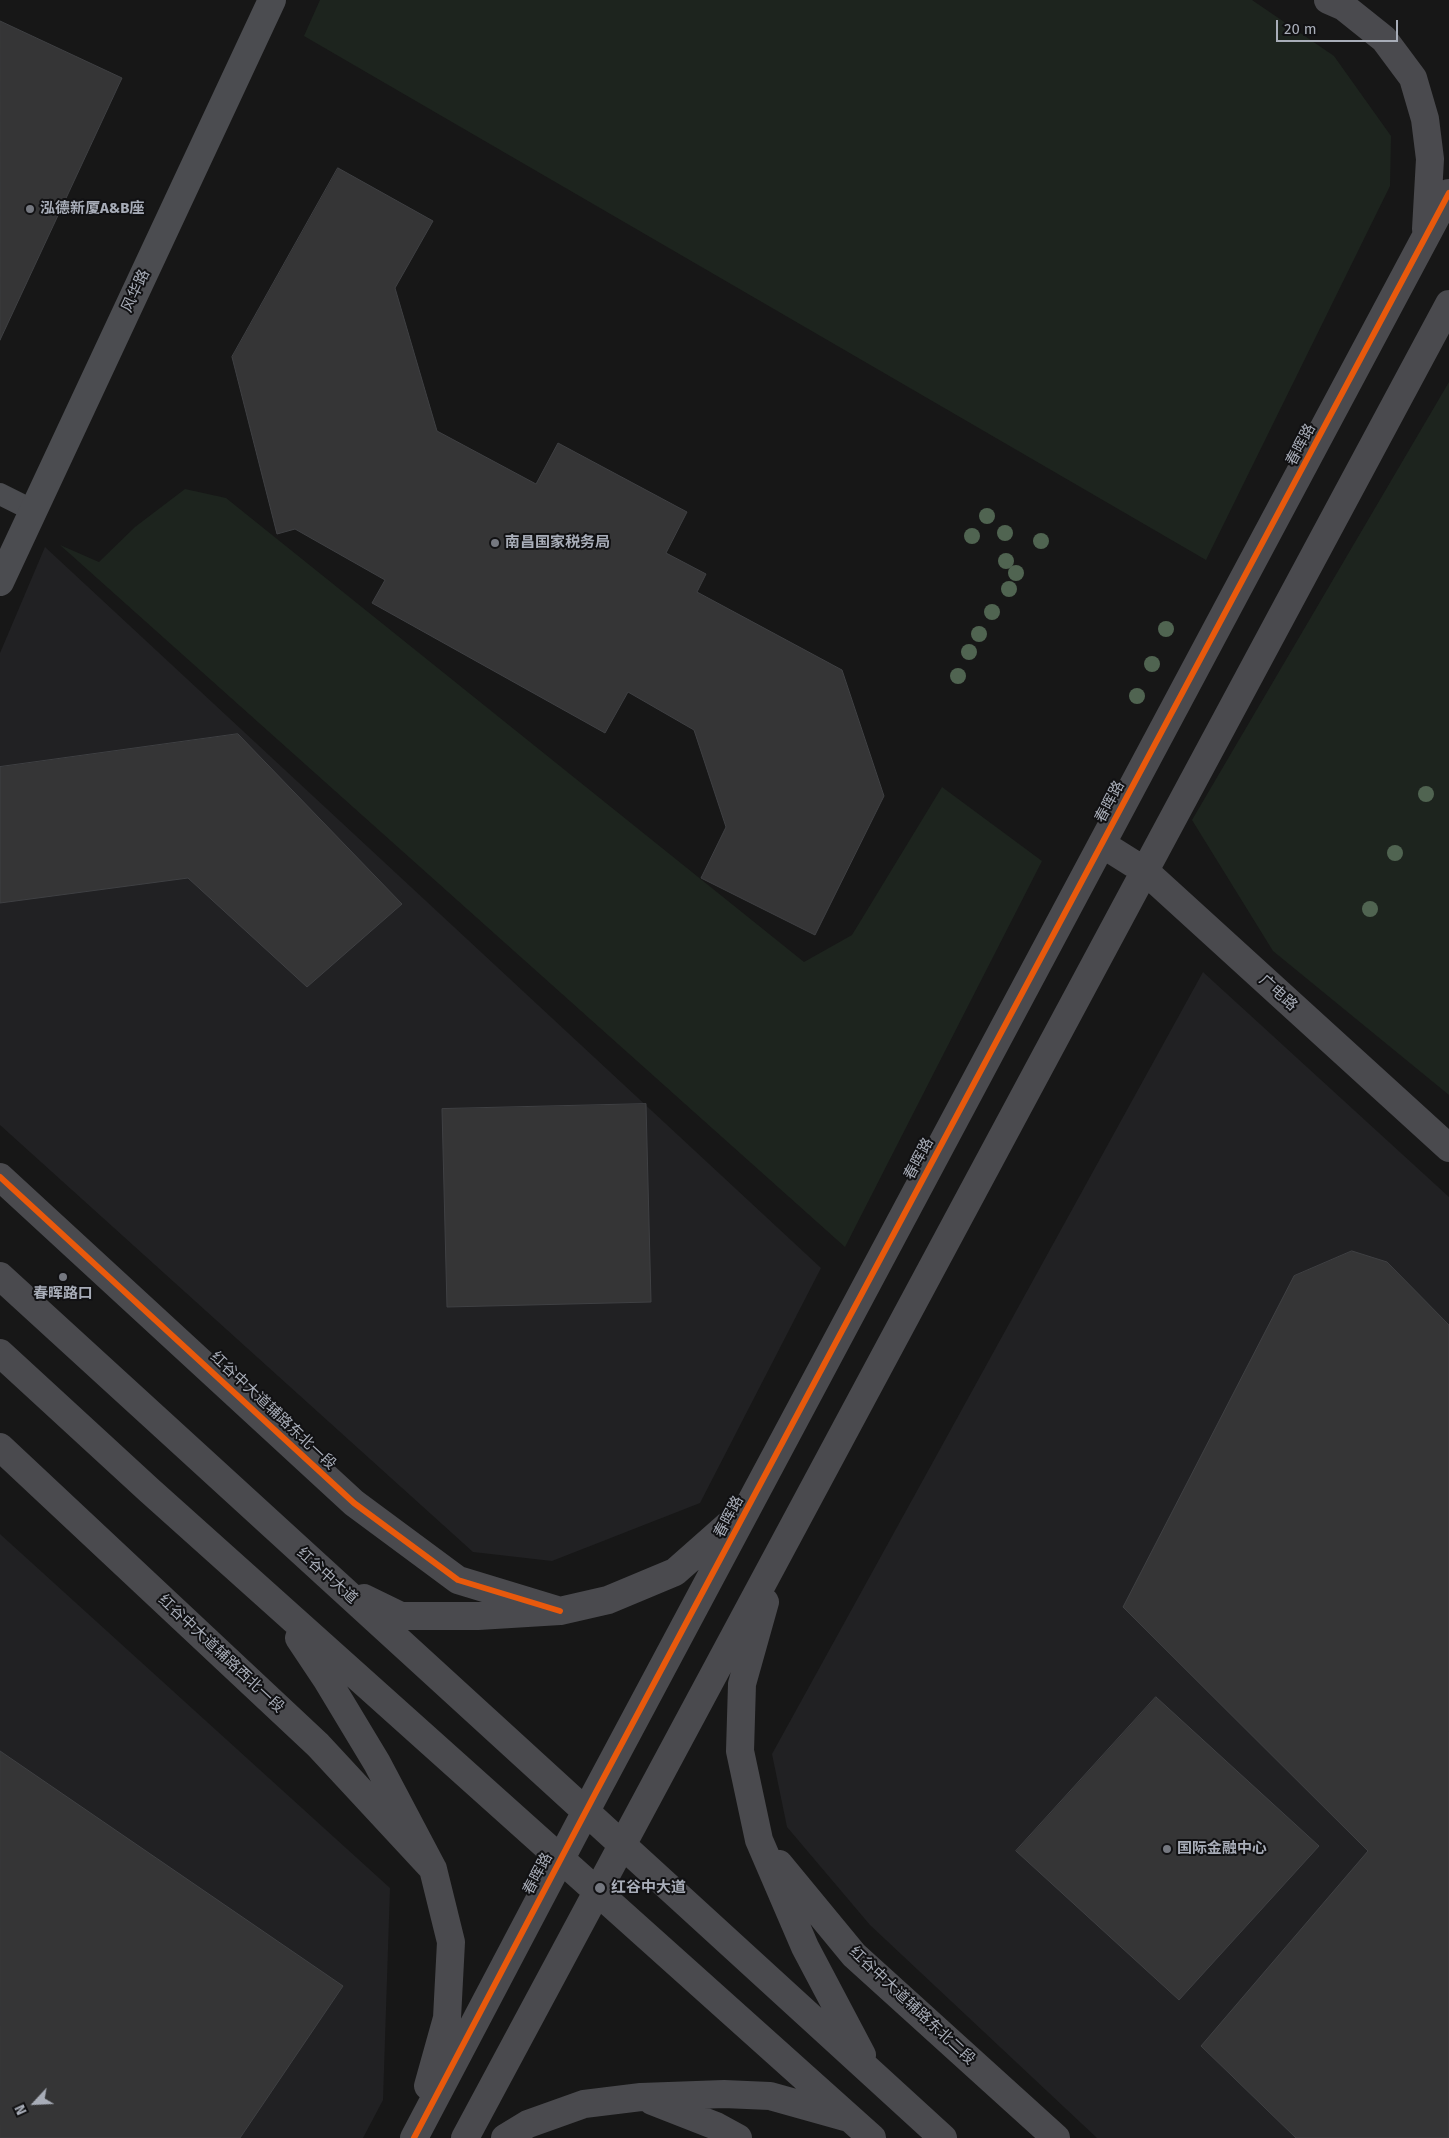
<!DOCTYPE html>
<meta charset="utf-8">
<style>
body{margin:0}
#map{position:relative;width:1449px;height:2138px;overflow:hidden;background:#171717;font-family:"Fira Sans",sans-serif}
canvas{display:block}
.north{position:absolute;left:10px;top:2078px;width:50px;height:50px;-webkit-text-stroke:4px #111113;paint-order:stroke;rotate:245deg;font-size:14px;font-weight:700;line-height:20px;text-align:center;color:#a8adb8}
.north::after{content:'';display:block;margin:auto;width:18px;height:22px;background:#a8adb8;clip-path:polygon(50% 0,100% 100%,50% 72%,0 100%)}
.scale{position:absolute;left:1276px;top:20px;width:122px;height:22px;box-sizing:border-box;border:2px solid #a8adb8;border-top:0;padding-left:6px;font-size:15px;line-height:18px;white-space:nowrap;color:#a8adb8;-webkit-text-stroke:4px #111113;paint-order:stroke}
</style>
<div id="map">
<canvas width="1449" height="2138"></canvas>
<div class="north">N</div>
<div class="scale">20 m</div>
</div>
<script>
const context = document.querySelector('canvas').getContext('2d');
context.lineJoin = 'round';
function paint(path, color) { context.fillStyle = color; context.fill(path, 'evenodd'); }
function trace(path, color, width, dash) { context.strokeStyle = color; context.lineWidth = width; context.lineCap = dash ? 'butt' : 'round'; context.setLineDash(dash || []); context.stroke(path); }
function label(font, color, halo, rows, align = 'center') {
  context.font = font + ' "Fira Sans","Noto Sans SC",sans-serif'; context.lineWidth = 4; context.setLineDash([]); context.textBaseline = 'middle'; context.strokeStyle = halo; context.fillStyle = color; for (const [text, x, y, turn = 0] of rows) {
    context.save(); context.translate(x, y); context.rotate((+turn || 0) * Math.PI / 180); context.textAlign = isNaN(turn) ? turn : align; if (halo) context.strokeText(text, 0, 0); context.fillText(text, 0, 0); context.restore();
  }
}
paint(new Path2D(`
 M45,547L821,1268L700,1503L552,1561L473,1552L0,1125V653Z
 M1203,972L1449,1197V2138H1097L870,1925L787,1827L772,1754Z
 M0,1534L390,1888L383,2100L363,2138H0Z`), '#212123');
paint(new Path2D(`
 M320,0H1252L1334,56L1391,136L1390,186L1206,560L304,36Z
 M1449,382V1095L1273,951L1192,820Z
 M185,489L226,498L804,962L852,935L942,787L1042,861L845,1247L60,545L99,562L135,527Z`), '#1d241e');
const building = new Path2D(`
 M0,21L122,78L0,340Z
 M338,168L433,221L395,288L437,431L536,484L558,443L687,512L666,553L706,574L697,592L842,670L884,796L815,935L701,878L726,827L694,730L628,692L605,733L372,603L385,580L295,529L277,534L232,357Z
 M238,734L402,904L307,987L188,878L0,903V767Z
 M646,1104L651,1302L447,1307L442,1109Z
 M1352,1251L1387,1262L1449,1325V2138H1296L1201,2046L1368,1851L1123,1607L1294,1276Z
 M1156,1697L1319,1846L1179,2000L1016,1851Z
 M0,1751L343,1986L240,2138H0Z`);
paint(building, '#353536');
trace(building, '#3f4043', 1);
trace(new Path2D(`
 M0,494L34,511`), '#4b4c50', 22);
trace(new Path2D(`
 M0,582L272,0`), '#4b4c50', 28);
trace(new Path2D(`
 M1328,0L1344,7L1384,39L1413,78L1425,119L1430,159L1426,229
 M1102,844L1145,871L1449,1148
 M0,1177L354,1503L458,1580L560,1611
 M0,1276L943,2138
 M0,1353L149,1490L872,2138
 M0,1447L318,1745L433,1869
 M364,1598L401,1616H478L560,1611L608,1600L675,1572L735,1519
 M765,1602L742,1684L740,1751L759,1840L805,1947L862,2055
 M299,1638L327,1680L377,1763L433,1869L451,1942L447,2018L428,2086
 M779,1864L854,1955L1056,2138
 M652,2101L716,2126L738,2138
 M414,2138L596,1792L1449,193
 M465,2138L1449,304
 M505,2138L528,2124L584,2104L641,2097L724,2094L770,2096L845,2117`), '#4a4a4e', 28);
trace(new Path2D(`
 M0,1177L354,1503L458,1580L560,1611
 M414,2138L596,1792L1449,193`), '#e8590c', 6);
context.fillStyle = '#506451';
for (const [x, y] of [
 [987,516],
 [1005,533],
 [972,536],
 [1041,541],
 [1006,561],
 [1016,573],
 [1009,589],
 [992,612],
 [1166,629],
 [979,634],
 [969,652],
 [1152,664],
 [958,676],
 [1137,696],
 [1426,794],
 [1395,853],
 [1370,909]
]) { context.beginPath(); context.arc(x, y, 8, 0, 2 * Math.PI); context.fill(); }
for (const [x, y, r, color] of [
 [30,209,5,"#757880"],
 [495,543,5,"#757880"],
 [63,1277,5,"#757880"],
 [1167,1849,5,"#757880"],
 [600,1888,6,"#757880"]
]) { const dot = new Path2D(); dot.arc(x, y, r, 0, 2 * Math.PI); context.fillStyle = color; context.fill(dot); trace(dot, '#111113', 2); }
label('bold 15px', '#a8adb8', '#111113', [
 ["泓德新厦A&B座",40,209],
 ["南昌国家税务局",505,543],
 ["春晖路口",63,1294,"center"],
 ["国际金融中心",1177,1849],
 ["红谷中大道",611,1888]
], 'left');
label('15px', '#a8adb8', '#111113', [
 ["风华路",136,291,-65],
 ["春晖路",1301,445,-62],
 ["春晖路",1110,802,-62],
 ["广电路",1278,993,42],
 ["春晖路",919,1159,-62],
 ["红谷中大道辅路东北一段",273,1411,43],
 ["春晖路",729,1517,-62],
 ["红谷中大道",327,1576,42],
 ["红谷中大道辅路西北一段",221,1654,43],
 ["春晖路",538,1874,-62],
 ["红谷中大道辅路东北二段",912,2006,43]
]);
</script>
